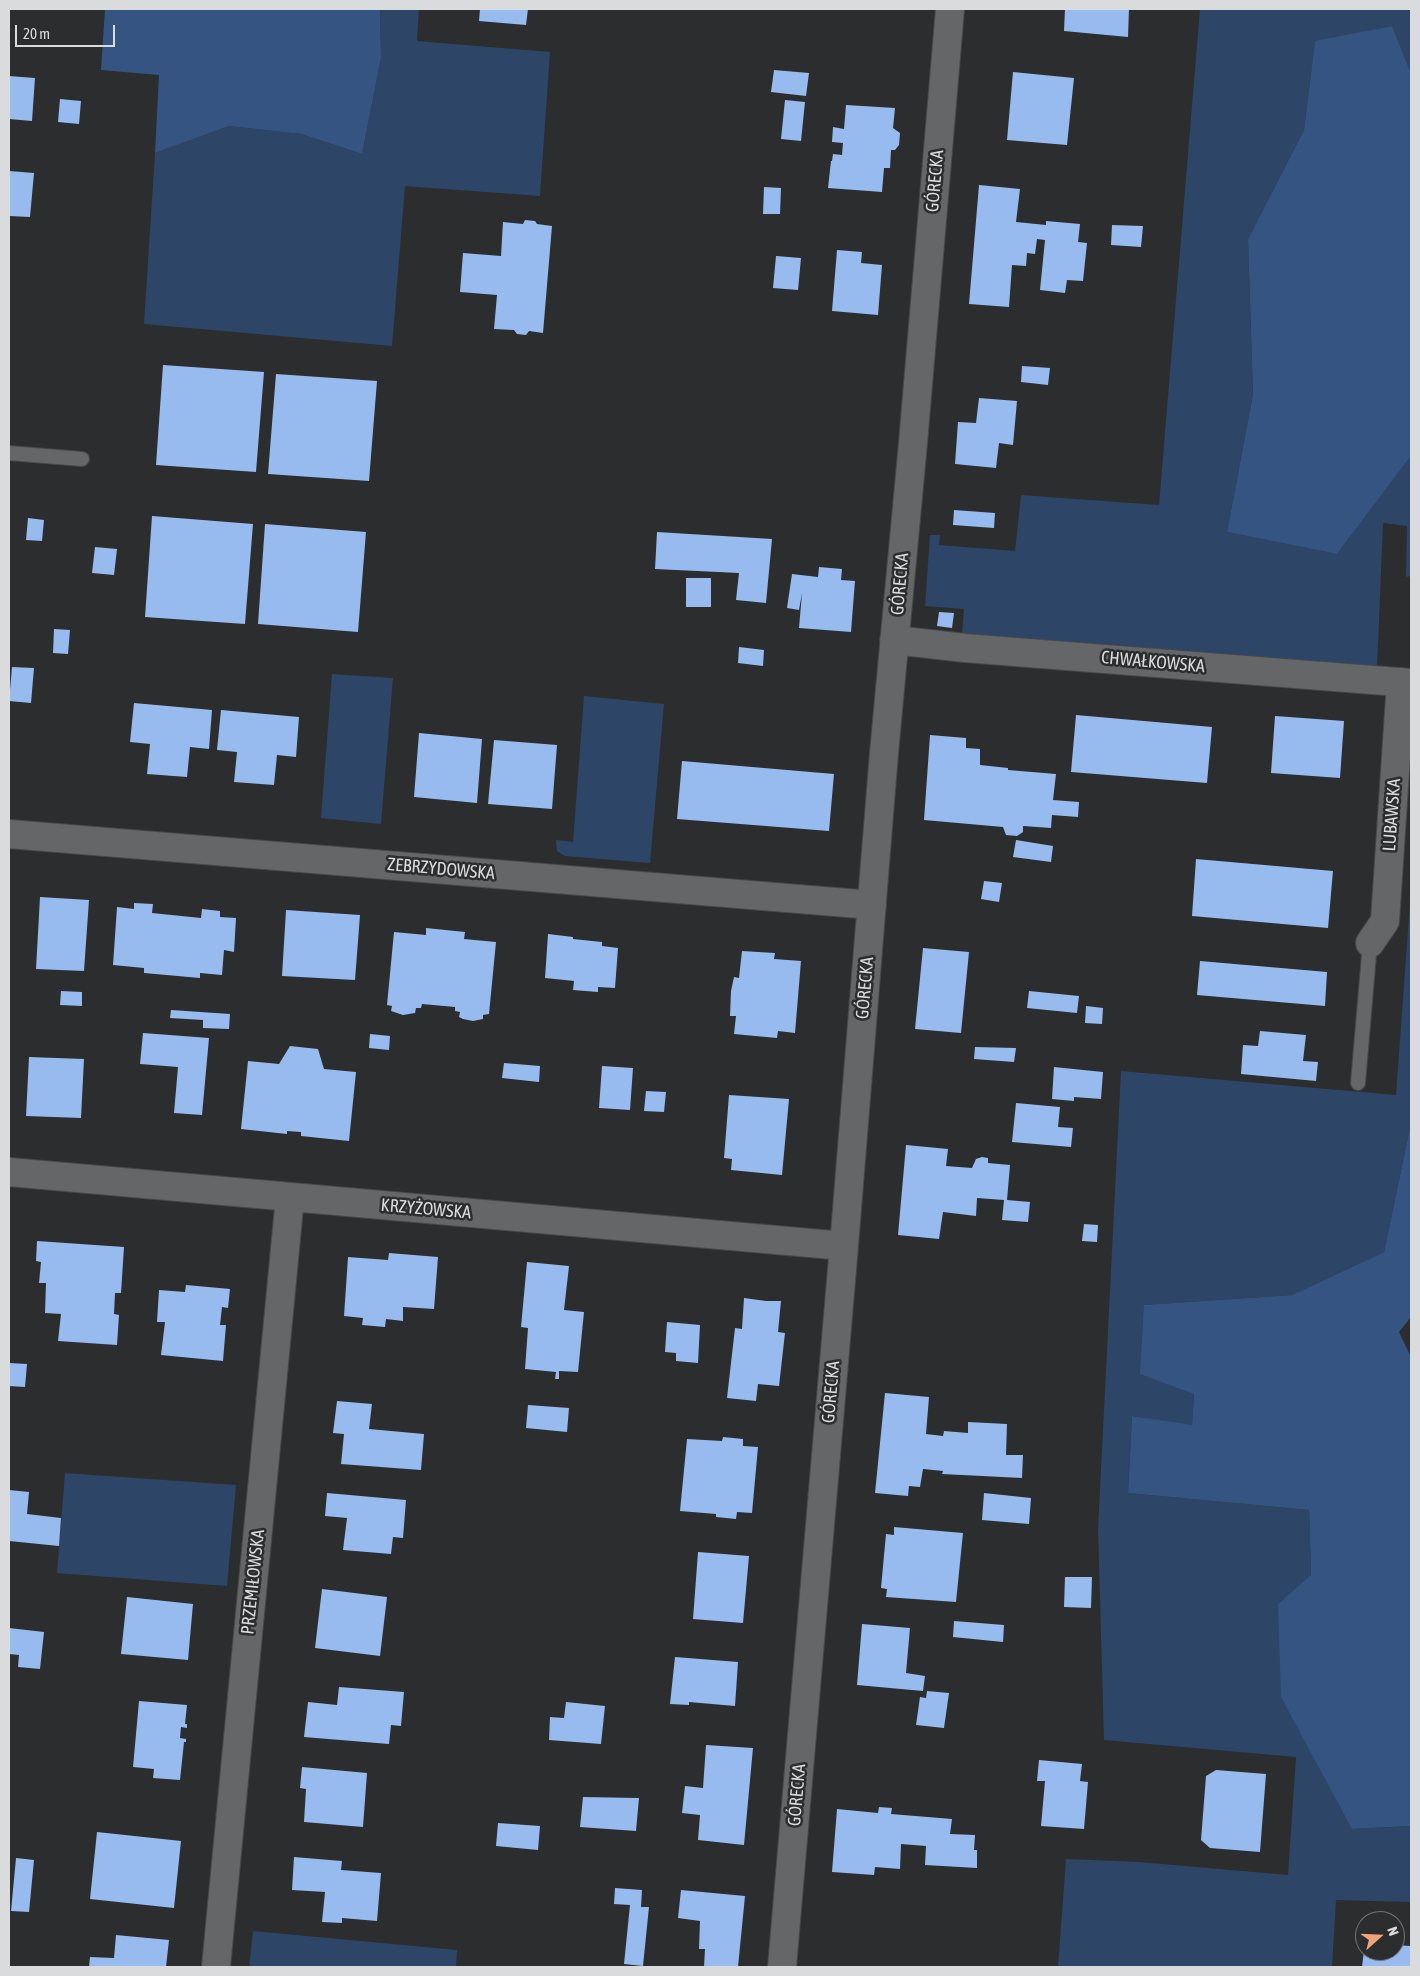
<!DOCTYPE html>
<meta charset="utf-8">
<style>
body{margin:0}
#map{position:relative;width:1420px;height:1976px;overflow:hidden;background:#2c2d2f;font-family:"Asap Condensed",sans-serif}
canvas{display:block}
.frame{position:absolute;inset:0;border:10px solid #dadbdc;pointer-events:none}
.north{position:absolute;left:1355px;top:1911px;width:50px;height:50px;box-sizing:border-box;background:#2c2d2f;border:1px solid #727374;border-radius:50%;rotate:70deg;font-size:14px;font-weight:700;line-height:20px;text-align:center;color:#dadbdc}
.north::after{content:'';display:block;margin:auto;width:18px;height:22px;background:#f0a27a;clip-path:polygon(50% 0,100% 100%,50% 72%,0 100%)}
.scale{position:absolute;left:15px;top:25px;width:100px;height:22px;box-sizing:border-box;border:2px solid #dadbdc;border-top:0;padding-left:6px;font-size:15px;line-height:18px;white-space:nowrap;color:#dadbdc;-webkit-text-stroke:4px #2c2d2f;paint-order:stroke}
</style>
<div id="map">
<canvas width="1420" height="1976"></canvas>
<div class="frame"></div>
<div class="north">N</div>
<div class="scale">20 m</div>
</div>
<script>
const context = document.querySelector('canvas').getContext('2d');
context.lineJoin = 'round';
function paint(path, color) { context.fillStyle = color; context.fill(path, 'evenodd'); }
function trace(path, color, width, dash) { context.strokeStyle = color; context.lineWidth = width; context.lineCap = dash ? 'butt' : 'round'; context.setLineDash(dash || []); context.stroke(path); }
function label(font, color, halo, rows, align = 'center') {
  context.font = font + ' "Asap Condensed",sans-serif'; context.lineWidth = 5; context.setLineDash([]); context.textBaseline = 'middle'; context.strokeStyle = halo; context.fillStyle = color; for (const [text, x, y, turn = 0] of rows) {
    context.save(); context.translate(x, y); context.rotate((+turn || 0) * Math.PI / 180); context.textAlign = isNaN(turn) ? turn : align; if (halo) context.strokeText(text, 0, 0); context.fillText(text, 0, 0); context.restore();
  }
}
paint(new Path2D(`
 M380,9H419L417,41L550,52L540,196L405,186L392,346L144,324L155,153L229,126L301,134L362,154L381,58Z
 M1200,9H1411V73L1392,26L1315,42L1304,130L1248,239L1253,394L1227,532L1337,554L1411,456V576L1406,577L1407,526L1383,523L1377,669L962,634L964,609L925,606L930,535H940L939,545L1015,551L1021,495L1159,505Z
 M332,674L393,678L381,824L321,818Z
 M584,696L664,704L650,863L565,856L557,851L556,840L573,842Z
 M1411,889V1123L1384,1252L1292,1295L1144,1305L1194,1394L1192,1426L1132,1416L1128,1493L1309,1510L1311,1576L1278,1604L1352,1829L1411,1826V1902L1336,1900L1332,1967H1058L1066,1859L1139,1862L1288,1875L1296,1757L1104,1740L1098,1529L1121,1071L1396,1095Z
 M65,1473L236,1485L227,1586L57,1573Z
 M253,1931L457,1950L456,1967H249Z`), '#2d4567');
paint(new Path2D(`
 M105,9H380L381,58L362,154L301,134L229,126L155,153L159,75L101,70Z
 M1392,26L1411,73V456L1337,554L1227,532L1253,394L1248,239L1304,130L1315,41Z
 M1411,1123V1317L1399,1332L1411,1357V1826L1352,1829L1281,1697L1278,1604L1311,1575L1309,1510L1128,1493L1132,1416L1192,1425L1194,1394L1140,1374L1144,1305L1292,1295L1384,1252Z`), '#355481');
paint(new Path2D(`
 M480,9H528L526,25L479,21Z
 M1065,9H1129L1128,37L1064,31Z
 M774,70L809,73L806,96L771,92Z
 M1013,72L1074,78L1067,145L1007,140Z
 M9,76L35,78L32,121L9,119Z
 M60,99L81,101L79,124L58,122Z
 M785,100L805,102L801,141L781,139Z
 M846,105L895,108L893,128L900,133L899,145L895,150H891L890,168H884L882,192L828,188L831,161H832L833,154L842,155L843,143L832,142L833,127L844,129Z
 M9,171L34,173L30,217L9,216Z
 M979,185L1020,189L1016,222L1046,225V221L1080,224L1078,242L1087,243L1083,281L1067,280L1065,293L1040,290L1045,240L1037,239L1035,254L1027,253L1026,266L1012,265L1009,307L969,304Z
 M764,187L781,188L780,214H763Z
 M525,220L535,221L537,224L552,226L543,333L529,331L526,335L517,334L514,330L494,329L497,295L460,292L463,253L501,256L503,222L523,224Z
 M1112,225L1143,226L1141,247L1111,245Z
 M837,250L862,252L861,263L882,265L878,315L832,311Z
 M776,256L801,258L798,290L773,288Z
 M163,365L264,372L256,472L156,465Z
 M1022,366L1050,368L1048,385L1021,382Z
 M276,374L377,381L369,481L268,474Z
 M979,398L1017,401L1013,445L999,443L996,468L955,464L958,422L976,423Z
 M954,510L995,513L994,528L953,525Z
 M152,516L253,524L245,624L145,617Z
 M28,518L44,520L42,541L26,540Z
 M265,524L366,532L358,632L258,624Z
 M657,532L772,539L766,603L736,600L739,573L655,569Z
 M95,547L117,549L114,575L92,573Z
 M819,567L842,569L841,580L855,581L851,632L799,628L802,593L799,610L787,608L792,574L818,577Z
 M686,578H711V607H686Z
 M939,612L954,613L952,628L937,626Z
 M54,629L70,630L68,654L53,653Z
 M739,647L764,650L763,666L738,663Z
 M12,667L34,668L31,703L9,701Z
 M134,703L212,710L209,749L190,747L187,777L147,774L150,744L130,742Z
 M221,710L299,717L296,757L277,755L274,785L234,782L237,752L217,750Z
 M1076,715L1212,727L1207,783L1071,772Z
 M1275,716L1344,721L1340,778L1271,773Z
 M419,733L482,739L477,803L414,797Z
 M930,735L966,738V748L980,749V765L1008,768V770L1056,774L1053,800L1079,802L1078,817L1052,815L1051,828L1023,826V832L1017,836L1006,835L1003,827L924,820Z
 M494,740L557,745L552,809L488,804Z
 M682,761L834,774L829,831L677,819Z
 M1016,840L1053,846L1051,862L1013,857Z
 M1196,859L1333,871L1328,928L1192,916Z
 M984,881L1002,883L999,902L981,899Z
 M40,897L89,900L84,971L36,969Z
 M134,903L153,904L152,913L201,918L202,909L220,911V917L236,918L234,952L224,950L222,975L200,973V978L144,973V968L113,965L117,907L134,909Z
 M286,910L360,915L355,980L282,976Z
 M426,928L465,932L464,939L496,942L489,1014L483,1015V1019L473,1021L463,1019L459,1017L460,1012L455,1011V1007L422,1004L421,1008H416L415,1013L403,1015L391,1011L392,1006L387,1005L394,932L426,935Z
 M548,934L573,937V939L602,942V946L618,948L615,988L598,987V992L573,990L574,981L545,978Z
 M923,948L969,952L961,1033L915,1029Z
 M742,951L775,953L774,959L801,961L795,1033L778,1031L777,1038L734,1034L736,1016H730L731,991L734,977L739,978Z
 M1200,961L1327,972L1325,1006L1197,995Z
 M61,991L82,992V1006L60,1005Z
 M1029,991L1079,996L1077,1013L1027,1008Z
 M1086,1006L1103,1008L1102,1024L1085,1023Z
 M171,1010L230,1014L229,1029L203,1028V1020L170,1018Z
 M1260,1031L1306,1035L1303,1061L1318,1062L1316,1081L1241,1074L1243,1045L1258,1046Z
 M143,1033L209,1038L202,1115L174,1113L178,1067L140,1064Z
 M370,1034L390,1036L389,1050L369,1048Z
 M290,1046L318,1049L324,1069L356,1072L349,1141L301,1136V1132L287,1131V1134L241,1129L248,1061L279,1064Z
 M975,1047L1016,1048L1014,1062L974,1059Z
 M29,1057L84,1059L81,1118L26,1116Z
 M504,1063L540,1066L539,1082L502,1078Z
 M602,1066L633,1068L630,1110L599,1108Z
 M1054,1067L1103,1072L1101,1099L1074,1097V1101L1052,1099Z
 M646,1091L666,1092L664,1112L644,1111Z
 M729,1095L789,1099L782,1175L731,1170L732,1159L724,1158Z
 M1016,1103L1060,1107L1058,1127L1073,1128L1071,1147L1012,1142Z
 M906,1145L948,1149L946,1166L972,1168L976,1159L982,1157L988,1158V1163L1010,1165L1007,1200L1030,1202L1028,1222L1002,1220L1004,1200L977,1198L976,1216L943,1212L939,1239L898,1235Z
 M1084,1224L1098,1225L1097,1242L1082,1241Z
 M37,1241L124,1247L121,1293H115L114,1314L119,1315L117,1345L58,1341L61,1314L45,1313L46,1283H39L41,1262L36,1261Z
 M389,1253L438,1257L434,1309L403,1307V1321L386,1319L385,1327L362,1325L363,1318L344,1316L348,1257L388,1260Z
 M527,1262L569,1266L564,1310L584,1312L578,1372L559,1371V1379H555L556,1372L525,1369L528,1328L521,1327Z
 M186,1285L230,1289L228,1308L222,1307L220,1325H226L223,1361L161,1355L165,1322H157L159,1290L185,1292Z
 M744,1298L766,1301H781L778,1332L785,1333L779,1386L758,1384L756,1401L727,1398L735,1328L742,1329Z
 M667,1322L700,1325L698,1363L676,1361V1353L665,1352Z
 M9,1363L27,1364L25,1387L9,1386Z
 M885,1393L929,1397L926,1434L943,1436L944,1431L968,1433V1422L1007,1424L1006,1455H1023L1022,1478L942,1474L943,1471L923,1469L920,1487L909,1486L908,1496L875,1493Z
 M337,1401L372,1404L369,1429L424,1434L421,1470L341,1464L344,1434L333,1433Z
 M528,1405L569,1408L567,1432L526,1428Z
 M723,1437L743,1439V1446L758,1447L752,1513L737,1512L736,1519L716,1517V1514L680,1511L687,1439L722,1441Z
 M9,1490L29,1492L27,1514L61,1518L59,1546L9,1541Z
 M327,1493L406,1500L403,1538L393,1537L391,1554L343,1550L347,1518L325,1516Z
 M984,1493L1031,1498L1029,1524L982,1520Z
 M894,1527L963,1533L956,1602L886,1597L887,1589L881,1588L886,1534L894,1535Z
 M698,1552L749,1556L743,1623L693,1619Z
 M1065,1577H1092L1091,1608L1064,1607Z
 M322,1589L387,1597L380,1656L315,1648Z
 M127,1597L193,1604L188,1660L121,1654Z
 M954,1621L1004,1625L1003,1642L953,1637Z
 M862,1624L910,1628L906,1673L925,1676L923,1691L857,1685Z
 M9,1628L44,1632L40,1669L18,1667L19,1655L9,1654Z
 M675,1657L738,1662L735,1706L689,1702V1705L670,1704Z
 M339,1687L404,1692L401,1726L391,1725L389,1744L304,1737L308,1702L337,1705Z
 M927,1691L949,1693L944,1728L916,1725L920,1697L926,1698Z
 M139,1701L187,1705L185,1724H187V1728L181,1727L180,1738L186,1739V1742H184L180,1780L153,1778L154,1769L133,1767Z
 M566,1702L605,1706L601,1744L549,1740L550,1717L564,1718Z
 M706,1745L753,1748L744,1845L698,1840L700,1815L682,1813L685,1786L703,1788Z
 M1039,1760L1082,1764L1080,1781L1088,1782L1084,1829L1041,1826L1045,1781H1037Z
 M302,1767L367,1773L363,1827L304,1822L306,1789L300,1788Z
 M1216,1770L1266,1774L1260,1852L1210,1848L1201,1840L1206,1776Z
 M583,1797L639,1798L636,1831L580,1827Z
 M879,1807L892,1808L891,1814L952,1819L950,1834L975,1835L974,1850H977V1868L925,1865L926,1846L901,1844L900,1869L875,1867L874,1875L832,1872L837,1809L878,1813Z
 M498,1823L540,1826L538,1850L496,1846Z
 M97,1832L181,1841L174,1908L90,1899Z
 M294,1857L342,1861L341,1870L381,1873L377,1921L342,1918V1923L322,1922L325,1892L292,1890Z
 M16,1858L34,1860L29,1912L11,1911Z
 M615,1888L642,1890L641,1907H649L643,1966L624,1964L630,1905L614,1904Z
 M681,1890L745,1896L738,1967H704L705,1949H699L700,1921L678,1918Z
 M116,1935L169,1940L166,1967H89L90,1957L114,1958Z
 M1395,1945L1411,1946V1967H1362L1364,1951H1395Z`), '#97bbef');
const lane = new Path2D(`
 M9,453L82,459
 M1358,1083L1370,943`);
const street = new Path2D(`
 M894,640L965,648L1411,683
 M9,834L872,905
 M1370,943L1385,921L1401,682
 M9,1172L844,1246
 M216,1967L290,1197
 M782,1967L844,1246L884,753L913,443L950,9`);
trace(lane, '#47484a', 16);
trace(street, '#47484a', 30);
trace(lane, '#656668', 14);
trace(street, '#656668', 28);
label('18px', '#dadbdc', '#2c2d2f', [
 ["GÓRECKA",935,181,-85],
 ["GÓRECKA",900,584,-85],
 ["CHWAŁKOWSKA",1153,662,5],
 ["LUBAWSKA",1392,815,-86],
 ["ZEBRZYDOWSKA",441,869,5],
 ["GÓRECKA",865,988,-85],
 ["KRZYŻOWSKA",426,1209,5],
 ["GÓRECKA",831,1392,-85],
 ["PRZEMIŁOWSKA",253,1582,-84],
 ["GÓRECKA",797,1795,-85]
]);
</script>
